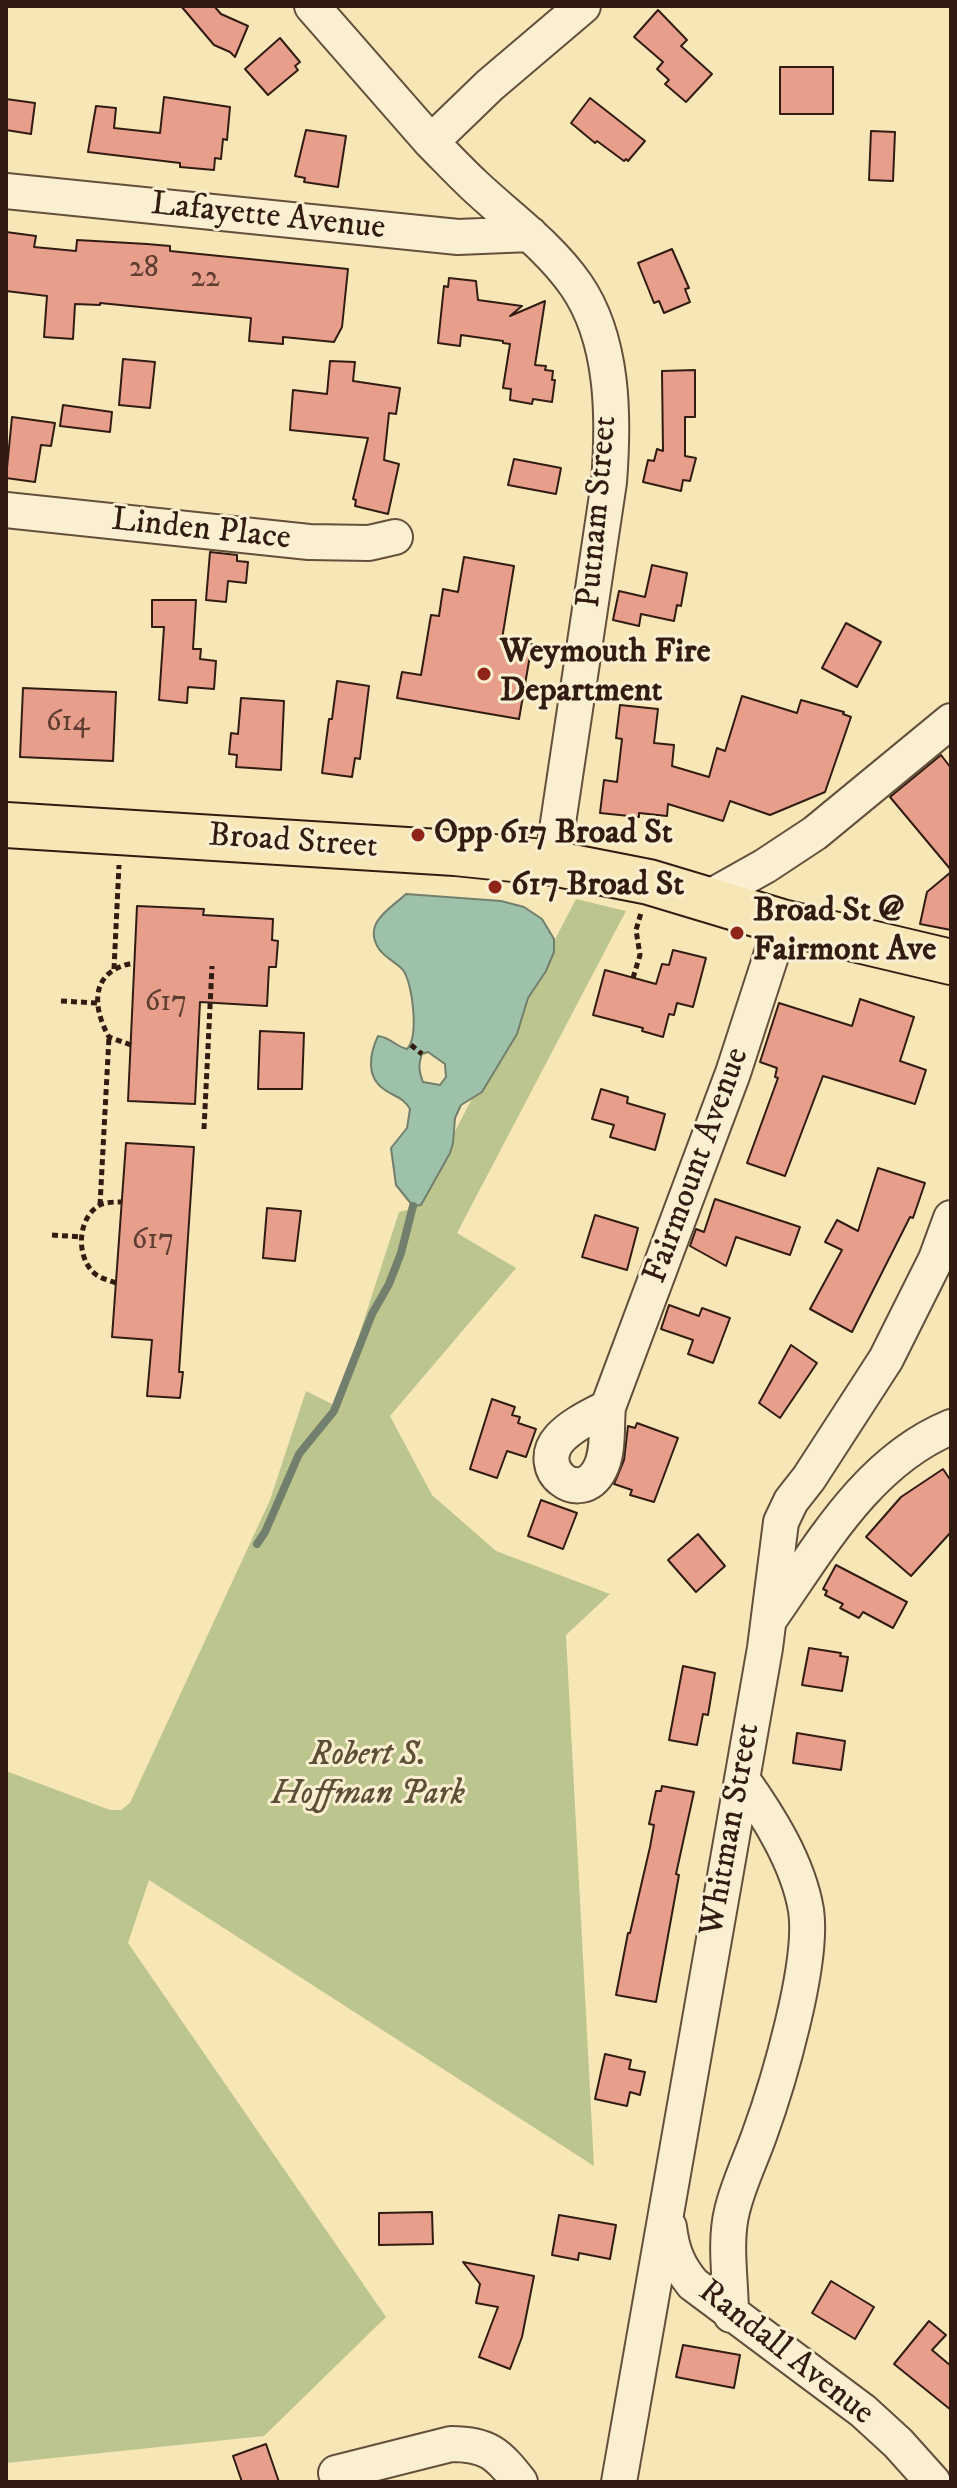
<!DOCTYPE html>
<style>
body{margin:0}
#map{position:relative;width:957px;height:2488px;overflow:hidden;background:#f7e7b7;font-family:"IM FELL DW Pica",serif}
canvas{display:block}
.frame{position:absolute;inset:0;border:8px solid #321c12;pointer-events:none}
</style>
<div id="map">
<canvas width="957" height="2488"></canvas>
<div class="frame"></div>
</div>
<script>
const context = document.querySelector('canvas').getContext('2d');
context.lineJoin = 'round';
function paint(path, color) { context.fillStyle = color; context.fill(path, 'evenodd'); }
function trace(path, color, width, dash) { context.strokeStyle = color; context.lineWidth = width; context.lineCap = dash ? 'butt' : 'round'; context.setLineDash(dash || []); context.stroke(path); }
function label(font, color, halo, rows, align = 'center') {
  context.font = font + ' "IM FELL DW Pica",serif'; context.lineWidth = 6; context.setLineDash([]); context.textBaseline = 'middle'; context.strokeStyle = halo; context.fillStyle = color; for (const [text, x, y, turn = 0] of rows) {
    context.save(); context.translate(x, y); context.rotate((+turn || 0) * Math.PI / 180); context.textAlign = isNaN(turn) ? turn : align; if (halo) context.strokeText(text, 0, 0); context.fillText(text, 0, 0); context.restore();
  }
}
paint(new Path2D(`
 M576,899L626,911L457,1233L516,1268L390,1416L432,1495L496,1551L610,1594L566,1635L594,2166L149,1880L128,1943L386,2317L264,2436L6,2463V1771L110,1810H121L130,1803L270,1500L306,1391L336,1406L399,1212L415,1208Z`), '#bdc58e');
const water = new Path2D(`
 M406,894L501,901L524,907L542,919L554,939V952L546,971L528,998L517,1034L482,1092L461,1105L455,1118L453,1143L450,1153L421,1205L413,1206L396,1185L391,1148L407,1128L410,1109C403,1097 395,1097 385,1090C365,1077 370,1053 378,1036C390,1037 395,1046 407,1049C419,1037 413,984 403,970C396,962 385,958 379,949C362,923 390,909 406,894ZM428,1052L445,1064L446,1077L440,1085L423,1082C419,1072 418,1065 422,1054Z`);
paint(water, '#9ec1a9');
trace(water, '#737f6d', 2);
trace(new Path2D(`
 M257,1544L265,1532L299,1454L334,1411L372,1314L389,1284L401,1253L413,1206`), '#737f6d', 8);
const building = new Path2D(`
 M181,6H214L221,14L248,26L235,57L230,52L214,45Z
 M658,10L687,40L681,46L712,74L686,102L665,84L669,80L657,69L663,62L634,37Z
 M280,38L300,62L295,66L298,70L268,95L245,69Z
 M780,67H833V114H780Z
 M164,97L230,107L227,140L223,139L221,159L215,158L214,170L180,167V163L88,152L96,106L116,108L114,128L160,133Z
 M590,98L645,141L628,161L626,159L624,161L597,141L595,143L571,123Z
 M6,99L35,103L31,134L6,130Z
 M306,130L346,136L338,187L304,182L305,178L295,176Z
 M871,131L895,132L893,181L869,180Z
 M6,232L36,236L34,247L76,251L77,240L147,244L170,246V251L348,269L342,327L334,342L283,337V344L249,341L251,318L100,303V305L75,304L73,339L44,337L47,296L6,291Z
 M672,249L689,288L685,289L690,302L664,313L659,301L654,303L638,263Z
 M449,278L476,281L478,300L522,306L510,316L545,301L535,365L546,366L545,370L553,371L552,380H555L552,402L533,399L532,404L510,400L511,389L503,388L510,344L503,343V341L461,335L460,346L438,343L444,286L448,287Z
 M123,359L155,362L150,408L119,405Z
 M330,361L355,362L353,381L400,388L396,414L389,413L384,460L399,464L388,514L355,506L356,500L353,499L368,438L290,430L293,390L327,394Z
 M695,370V417H685V456L696,458L690,481L683,480L681,491L643,482L648,460L654,461L657,449L663,451L662,371Z
 M63,405L112,412L110,432L60,426Z
 M12,417L55,423L51,446L41,445L35,482L6,478Z
 M514,459L561,468L556,494L508,485Z
 M210,552L237,555V561L248,562L246,583L228,581L226,602L206,600Z
 M464,557L514,566L502,639L532,644L519,719L397,698L402,672L421,675L431,615L439,616L443,589L458,592Z
 M652,565L687,573L681,606L677,605L674,621L641,614L639,626L613,620L619,591L645,597Z
 M152,600H196L193,649H201L200,659L216,661L214,689L188,687L187,703L159,700L164,627H152Z
 M846,623L881,642L857,687L822,668Z
 M337,681L369,686L360,759L355,758L352,777L322,773L329,719H332Z
 M23,688L116,692L113,761L20,757Z
 M742,696L797,713L801,700L844,712L843,714L851,717L825,792L770,815L730,801L723,821L668,804L667,816L639,813V817L600,813L604,780L617,782L622,739L616,738L620,705L658,709L654,743L674,745L672,766L709,777L717,748L725,751Z
 M241,698L284,701L281,770L236,767L237,755L229,754L231,733L238,734Z
 M941,755L951,768V870L890,797Z
 M951,872V930L920,924L927,892Z
 M137,906L204,909L203,915L273,919L272,940L278,941L276,967H269L267,1006L200,1002L195,1104L128,1101Z
 M673,950L706,958L693,1007L677,1003L674,1015L669,1014L663,1037L642,1031L643,1028L593,1015L605,970L656,984L662,964L669,965Z
 M860,999L914,1017L900,1061L926,1070L915,1104L823,1076L785,1176L747,1163L778,1078L775,1077L777,1068L760,1062L779,1003L852,1026Z
 M260,1031L304,1033L302,1089H258Z
 M601,1089L628,1097L627,1103L665,1114L655,1150L610,1137L614,1125L592,1119Z
 M126,1143L194,1147L179,1372H183L180,1398L147,1396L152,1340L112,1337Z
 M878,1168L925,1183L913,1218L910,1217L852,1332L810,1309L842,1250L825,1242L837,1220L858,1231Z
 M715,1199L800,1227L790,1255L736,1237L726,1266L690,1246L696,1229L704,1232Z
 M267,1208L301,1211L295,1261L263,1258Z
 M595,1215L638,1228L627,1270L582,1257Z
 M669,1305L699,1316L702,1308L730,1318L713,1363L688,1354L693,1340L661,1329Z
 M791,1345L817,1363L780,1418L759,1403Z
 M492,1399L515,1407L512,1415L520,1417L518,1423L536,1429L526,1457L507,1451L497,1478L470,1469Z
 M637,1423L678,1438L654,1502L630,1495L632,1490L614,1484L624,1460L628,1426L635,1428Z
 M943,1469L951,1481V1532L911,1576L866,1537L901,1497Z
 M541,1500L577,1513L563,1549L528,1536Z
 M698,1534L725,1566L696,1592L668,1560Z
 M836,1565L907,1602L893,1628L863,1612L859,1618L840,1608L843,1604L825,1595L827,1591L823,1589Z
 M809,1648L841,1653L840,1656L848,1657L842,1691L802,1685Z
 M683,1666L715,1673L708,1715L703,1714L697,1745L669,1740Z
 M797,1733L845,1741L841,1770L793,1763Z
 M662,1786L694,1792L676,1874L679,1875L656,2002L616,1995L628,1933H630L650,1847L654,1825L649,1824L656,1791H661Z
 M605,2054L631,2060L629,2069L645,2072L640,2095L630,2092L627,2106L595,2099Z
 M432,2212L433,2244L379,2245V2213Z
 M559,2215L616,2225L610,2259L579,2253L578,2260L552,2255Z
 M463,2262L534,2276L522,2337L510,2369L479,2357L498,2307L476,2303L480,2284Z
 M831,2281L874,2307L855,2339L812,2313Z
 M929,2321L946,2335L932,2350L951,2366V2410L894,2364Z
 M683,2345L740,2355L734,2388L676,2377Z
 M266,2444L279,2482H242L233,2456Z`);
paint(building, '#e79f8b');
trace(building, '#321c12', 2);
const minor = new Path2D(`
 M312,6L431,142
 M6,191L458,237L530,234
 M6,510L309,542L369,543L395,537
 M552,863L609,482C614,418 614,340 576,285C549,246 509,218 475,186C460,172 446,157 431,142L490,85L583,6
 M708,898L765,866L815,833L951,721
 M608,1407C606,1427 609,1452 600,1469C580,1508 532,1469 560,1438C573,1424 592,1416 608,1407L733,1073L782,922
 M769,1620C819,1549 866,1462 951,1427
 M669,2227C672,2251 678,2266 693,2284L863,2411L898,2443L933,2482
 M731,2315C731,2282 724,2243 732,2211C738,2185 750,2161 759,2136C778,2084 814,1963 806,1910C798,1863 769,1817 742,1779
 M336,2473L451,2444C488,2444 498,2454 520,2482
 M619,2482L765,1648L781,1522L791,1501L809,1478L886,1359L936,1259L951,1218`);
const major = new Path2D(`
 M6,825L455,853L552,863L649,882L782,922L951,962`);
trace(minor, '#634f3b', 38);
trace(major, '#321c12', 48);
trace(new Path2D(`
 M114,969L119,865
 M633,978L640,955L636,930L641,913
 M61,1001L97,1003
 M131,1045L109,1037C91,1005 91,970 134,963
 M411,1045L422,1054
 M204,1129L212,966
 M100,1205L109,1037
 M52,1235L82,1237
 M116,1283C108,1280 99,1278 93,1272C75,1254 78,1215 102,1204C108,1202 115,1202 122,1202`), '#321c12', 5, [6, 4]);
trace(minor, '#faefd0', 34);
trace(major, '#f7e7b7', 44);
for (const [x, y, r, color] of [
 [484,674,8,"#8f2418"],
 [418,835,8,"#8f2418"],
 [495,887,8,"#8f2418"],
 [737,933,8,"#8f2418"]
]) { const dot = new Path2D(); dot.arc(x, y, r, 0, 2 * Math.PI); context.fillStyle = color; context.fill(dot); trace(dot, '#faefd0', 3); }
label('30px', '#5f3d30', null, [
 ["28",144,270],
 ["22",205,280],
 ["614",68,724],
 ["617",166,1004],
 ["617",153,1242]
]);
label('34px', '#321c12', '#faefd0', [
 ["Lafayette Avenue",268,218,6],
 ["Putnam Street",599,512,-85],
 ["Linden Place",201,531,6],
 ["Broad Street",293,843,4],
 ["Fairmount Avenue",698,1166,-70],
 ["Whitman Street",732,1830,-80],
 ["Randall Avenue",785,2354,38]
]);
label('bold 34px', '#321c12', '#faefd0', [
 ["Weymouth Fire",500,654],
 ["Department",500,693],
 ["Opp 617 Broad St",434,835],
 ["617 Broad St",511,887],
 ["Broad St @",753,913],
 ["Fairmont Ave",753,952]
], 'left');
label('italic 34px', '#5c4f37', '#faefd0', [
 ["Robert S.",368,1757],
 ["Hoffman Park",368,1796]
]);
</script>
